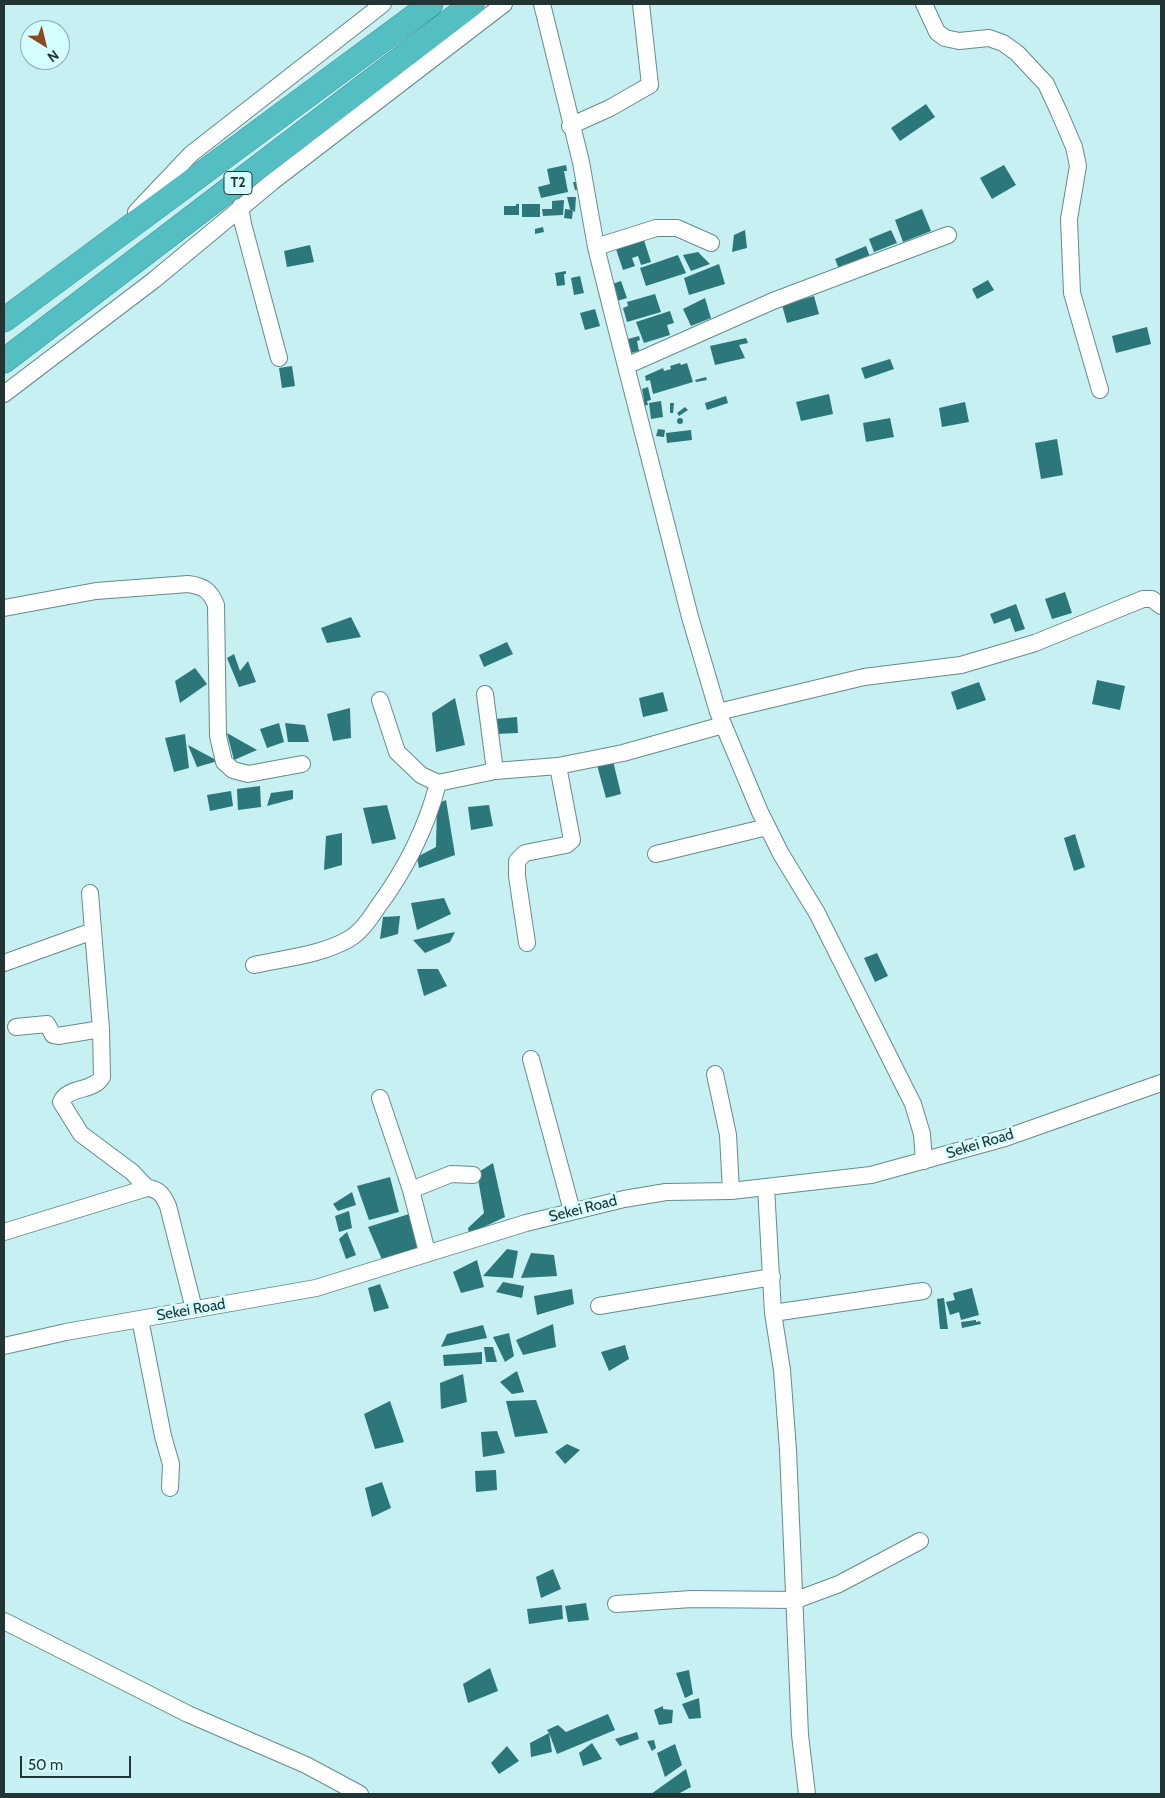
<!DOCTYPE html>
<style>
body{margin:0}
#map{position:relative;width:1165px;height:1798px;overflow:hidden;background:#c6f0f1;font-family:Cabin,sans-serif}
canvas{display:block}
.frame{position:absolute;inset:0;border:5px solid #233434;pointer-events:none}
.north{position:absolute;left:20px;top:20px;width:50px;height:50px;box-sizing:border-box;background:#d3fdfe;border:1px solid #8dadad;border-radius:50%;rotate:144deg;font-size:14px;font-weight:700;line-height:20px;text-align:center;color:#233434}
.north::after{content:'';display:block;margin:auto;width:18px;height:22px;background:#8d481f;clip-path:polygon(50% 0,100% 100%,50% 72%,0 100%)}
.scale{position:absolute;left:20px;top:1756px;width:111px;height:22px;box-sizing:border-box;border:2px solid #233434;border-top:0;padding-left:6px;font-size:15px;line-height:18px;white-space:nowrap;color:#233434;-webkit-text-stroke:4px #d3fdfe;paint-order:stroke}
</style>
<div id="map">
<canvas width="1165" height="1798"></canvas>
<div class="frame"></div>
<div class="north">N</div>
<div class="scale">50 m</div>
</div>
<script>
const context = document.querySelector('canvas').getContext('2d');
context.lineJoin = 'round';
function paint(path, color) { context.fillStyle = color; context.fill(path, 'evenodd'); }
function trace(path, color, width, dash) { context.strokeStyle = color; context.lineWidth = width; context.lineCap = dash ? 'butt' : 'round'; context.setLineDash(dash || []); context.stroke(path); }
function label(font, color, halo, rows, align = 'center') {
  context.font = font + ' Cabin,sans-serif'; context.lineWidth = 5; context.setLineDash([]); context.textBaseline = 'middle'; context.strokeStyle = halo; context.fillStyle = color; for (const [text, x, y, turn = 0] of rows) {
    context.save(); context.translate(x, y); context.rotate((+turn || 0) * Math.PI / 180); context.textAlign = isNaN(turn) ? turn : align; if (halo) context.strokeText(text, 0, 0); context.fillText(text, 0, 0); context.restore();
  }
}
paint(new Path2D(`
 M926,104L935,117L900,141L891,128Z
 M566,165L567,171H564L568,192L541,198L538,187L550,184L547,169Z
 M1004,165L1016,185L992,199L980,178Z
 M573,182H577L579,190H575Z
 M567,197H576L575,212L570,209Z
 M564,200L563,215L543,216L542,209H552V201Z
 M516,204H519V215H504V206H516Z
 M522,204H540V217H522Z
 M565,209L573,210L572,219L564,218Z
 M922,209L931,231L903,242L895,220Z
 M543,227L544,232L535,234V229Z
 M745,230L747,248L732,252L734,235Z
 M891,230L897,243L874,252L869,239Z
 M643,237L651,262L641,265L638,256L632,258L635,266L623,270L615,246Z
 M310,245L314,262L287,267L284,251Z
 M866,246L870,257L839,269L835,259Z
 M698,252L710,264L691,271L683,255Z
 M678,255L686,273L646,286L640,268Z
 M719,264L725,284L689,295L684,278Z
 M566,271V274H564L565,285L557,286L555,273Z
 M580,276L584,293L574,295L571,278Z
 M988,280L994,290L977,299L972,289Z
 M621,281L627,298L617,301L612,284Z
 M655,294L661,312L627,322L623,308L628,306L627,302Z
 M814,296L819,314L787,323L782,305Z
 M705,298L711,318L691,326L683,309Z
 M595,309L600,326L585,330L580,313Z
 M670,311L674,323L667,325L670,335L644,343L636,322Z
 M1147,327L1151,344L1116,353L1112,336Z
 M639,336L640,340L637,341L639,351L631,353L628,339Z
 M746,338L748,343L739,345L745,358L715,365L710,346Z
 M890,359L894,369L865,379L861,368Z
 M680,363L681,365L687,363L693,382L653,394L650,380L646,381L645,376L663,368L664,371L671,369L670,366Z
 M292,366L295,386L282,388L279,368Z
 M706,377L707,380L696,382L695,380Z
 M648,387L651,400L647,401L648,405L643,406L641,400H644L642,389Z
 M829,394L833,414L801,421L796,402Z
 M726,396L728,403L707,410L705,403Z
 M661,401L663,417L651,419L649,403Z
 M965,402L969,422L942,427L939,408Z
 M670,403H674L673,413H670Z
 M685,407L688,410L679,416L677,413Z
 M890,418L894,437L866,442L863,423Z
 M677 421a3 3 0 1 1 6 0a3 3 0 1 1-6 0Z
 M658,429L665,430L664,437L656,436Z
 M691,430L692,440L667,443L666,433Z
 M1057,439L1063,475L1041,479L1035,443Z
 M1065,592L1072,613L1052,619L1045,599Z
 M1016,604L1025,629L1015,632L1010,618L994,624L990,614Z
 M351,617L361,637L327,643L321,628Z
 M507,642L513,654L484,667L479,655Z
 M234,654L240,671L248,661L256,682L239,687L227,658Z
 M195,668L207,684L180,703L175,681Z
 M1097,680L1125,686L1120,710L1092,704Z
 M979,682L986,700L957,710L951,692Z
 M663,692L668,711L643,717L639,698Z
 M455,698L465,745L436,752L432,713Z
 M350,708L351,738L333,741L327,714Z
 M517,717L518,733L496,734L495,719Z
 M279,723L284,742L267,748L260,729Z
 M285,723L305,725L309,742H288Z
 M227,733L257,750L234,760Z
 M185,734L189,768L174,772L165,738Z
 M188,745L218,761L197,767Z
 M613,761L621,794L606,798L597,765Z
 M260,786L261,807L238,810L237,789Z
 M293,790V799L267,806L271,793Z
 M231,791L233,806L210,811L207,795Z
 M446,800L455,855L419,868L417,857L436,847L437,804Z
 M387,805L396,839L372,844L363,808Z
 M489,805L493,826L471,830L468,807Z
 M342,833V865L324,870L326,836Z
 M1075,834L1085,867L1074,871L1064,838Z
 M444,898L451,914L417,930L411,903Z
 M400,916L398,934L380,939L383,917Z
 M455,932L450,942L425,953L413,940Z
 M877,953L888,976L875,982L864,958Z
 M417,969H438L447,986L424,996Z
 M493,1163L505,1217L469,1234L468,1228L484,1213L477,1173Z
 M390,1177L399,1212L369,1220L357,1186Z
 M352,1192L356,1205L338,1211L333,1204Z
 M349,1211L352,1228L339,1232L335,1216Z
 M409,1214L419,1248L383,1262L368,1227Z
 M347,1232L356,1255L346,1259L339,1239Z
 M507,1249L518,1251L513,1278L483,1276Z
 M531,1253L554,1255L557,1276L521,1278Z
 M477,1260L484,1287L461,1293L453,1272Z
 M503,1282L524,1286L522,1298L496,1292Z
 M380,1284L389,1308L374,1312L368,1288Z
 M972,1288L979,1315L961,1320L959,1312L950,1315L946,1302L955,1300L953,1293Z
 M572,1289L574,1304L537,1315L534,1296Z
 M944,1298L948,1329H940L937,1299Z
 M976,1320V1322L980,1321L981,1324L962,1328L961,1322Z
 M553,1324L556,1347L523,1355L516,1340Z
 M483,1325L487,1338L441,1347L447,1334Z
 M509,1333L514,1356L505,1362L493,1337Z
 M625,1345L629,1359L609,1371L601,1352Z
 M484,1347H493L497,1362H486Z
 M482,1352V1364L444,1366L443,1355Z
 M517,1371L524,1392L512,1394L500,1382Z
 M463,1374L467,1402L441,1409L440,1383Z
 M536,1400L548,1433L515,1437L506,1401Z
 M390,1401L404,1442L375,1449L364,1414Z
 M497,1431L505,1453L483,1457L481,1432Z
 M567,1444L580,1450L565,1464L555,1452Z
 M496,1470L497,1490L476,1492L475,1471Z
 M382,1482L391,1508L372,1517L365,1488Z
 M553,1569L561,1589L541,1598L536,1577Z
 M586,1603L589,1620L568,1622L565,1606Z
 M562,1605L563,1619L529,1624L527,1609Z
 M490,1668L498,1691L468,1703L463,1684Z
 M689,1670L693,1694L685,1698L676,1673Z
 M699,1698L701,1718L689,1719L682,1704Z
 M663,1706V1709L673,1710L672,1723L659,1725L654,1710Z
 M608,1714L615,1730L557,1754L549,1733L552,1752L531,1757L530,1743L549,1733L547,1730L558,1725L566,1732Z
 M637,1732L639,1739L620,1746L615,1739Z
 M654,1740L656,1748L652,1751L647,1741Z
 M592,1743L602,1759L583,1766L579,1753Z
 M675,1744L682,1765L665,1777L657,1753Z
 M507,1746L519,1761L499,1774L491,1763Z
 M686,1769L691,1787L678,1794H651Z`), '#2c7779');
const minor = new Path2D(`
 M542,4L581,162L596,247L613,315L690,617L718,712L760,812L781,854L817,913L913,1104L922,1134L924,1161
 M924,4L937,32L945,38L959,41L989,38L1003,43L1017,53L1046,84L1059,112L1074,147L1078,166L1069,219L1072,293L1100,390
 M570,126L610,108L650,85L641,4
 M240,207L243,224L279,358
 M136,212L191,154L383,4
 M596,247L656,228H677L711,243
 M626,366L773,301L948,235
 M4,394L154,280L272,182L504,4
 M4,608L96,591L188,584C203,586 210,590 216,605L218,736L224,762L233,770L248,774L302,764
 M485,694L495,771
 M380,700L397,752L421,775L438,783L495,771L558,766L623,753L723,725
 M718,712L864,677L961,665L1035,643L1143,599H1152L1161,606
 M656,854L767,827
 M90,893L101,1029L102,1077C94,1092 68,1086 61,1102L81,1134L132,1172L147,1188
 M527,943L517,876V861L525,853L566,845L572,840L558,766
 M4,963L93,931
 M254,965C286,958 321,955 349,939C361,932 370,919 377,908C406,869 426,830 438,783
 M16,1027L47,1024L53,1035L58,1036L101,1029
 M531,1059L572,1211
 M715,1074L728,1135L731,1191
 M380,1098L411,1190L427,1252
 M766,1187L773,1313L782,1370L788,1450L800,1735L807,1794
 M411,1190L451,1174L473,1175
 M4,1232L147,1188C159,1189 163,1195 168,1206L194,1309
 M599,1306L772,1277
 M773,1313L923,1291
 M140,1319L163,1436L171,1464L170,1488
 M4,1346L66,1332L316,1288L526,1223L624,1199L666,1192L731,1191L871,1175L1005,1138L1161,1083
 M616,1604L692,1599L796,1600L839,1584L920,1541
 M4,1621L188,1714L306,1765L360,1794`);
const highway = new Path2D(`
 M4,320L431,4
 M4,361L472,4`);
trace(minor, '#658b8c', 18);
trace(highway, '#428e91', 25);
trace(minor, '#fff', 16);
trace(highway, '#53bfc3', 24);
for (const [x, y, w] of [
 [238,183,28]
]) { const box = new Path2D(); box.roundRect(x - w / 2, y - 11.5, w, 23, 4); context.fillStyle = '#d3fdfe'; context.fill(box); trace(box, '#233434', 1); }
label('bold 14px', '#233434', null, [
 ["T2",238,183]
]);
label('15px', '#233434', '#d3fdfe', [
 ["Sekei Road",980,1144,-17],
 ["Sekei Road",583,1209,-14],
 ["Sekei Road",191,1310,-10]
]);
</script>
